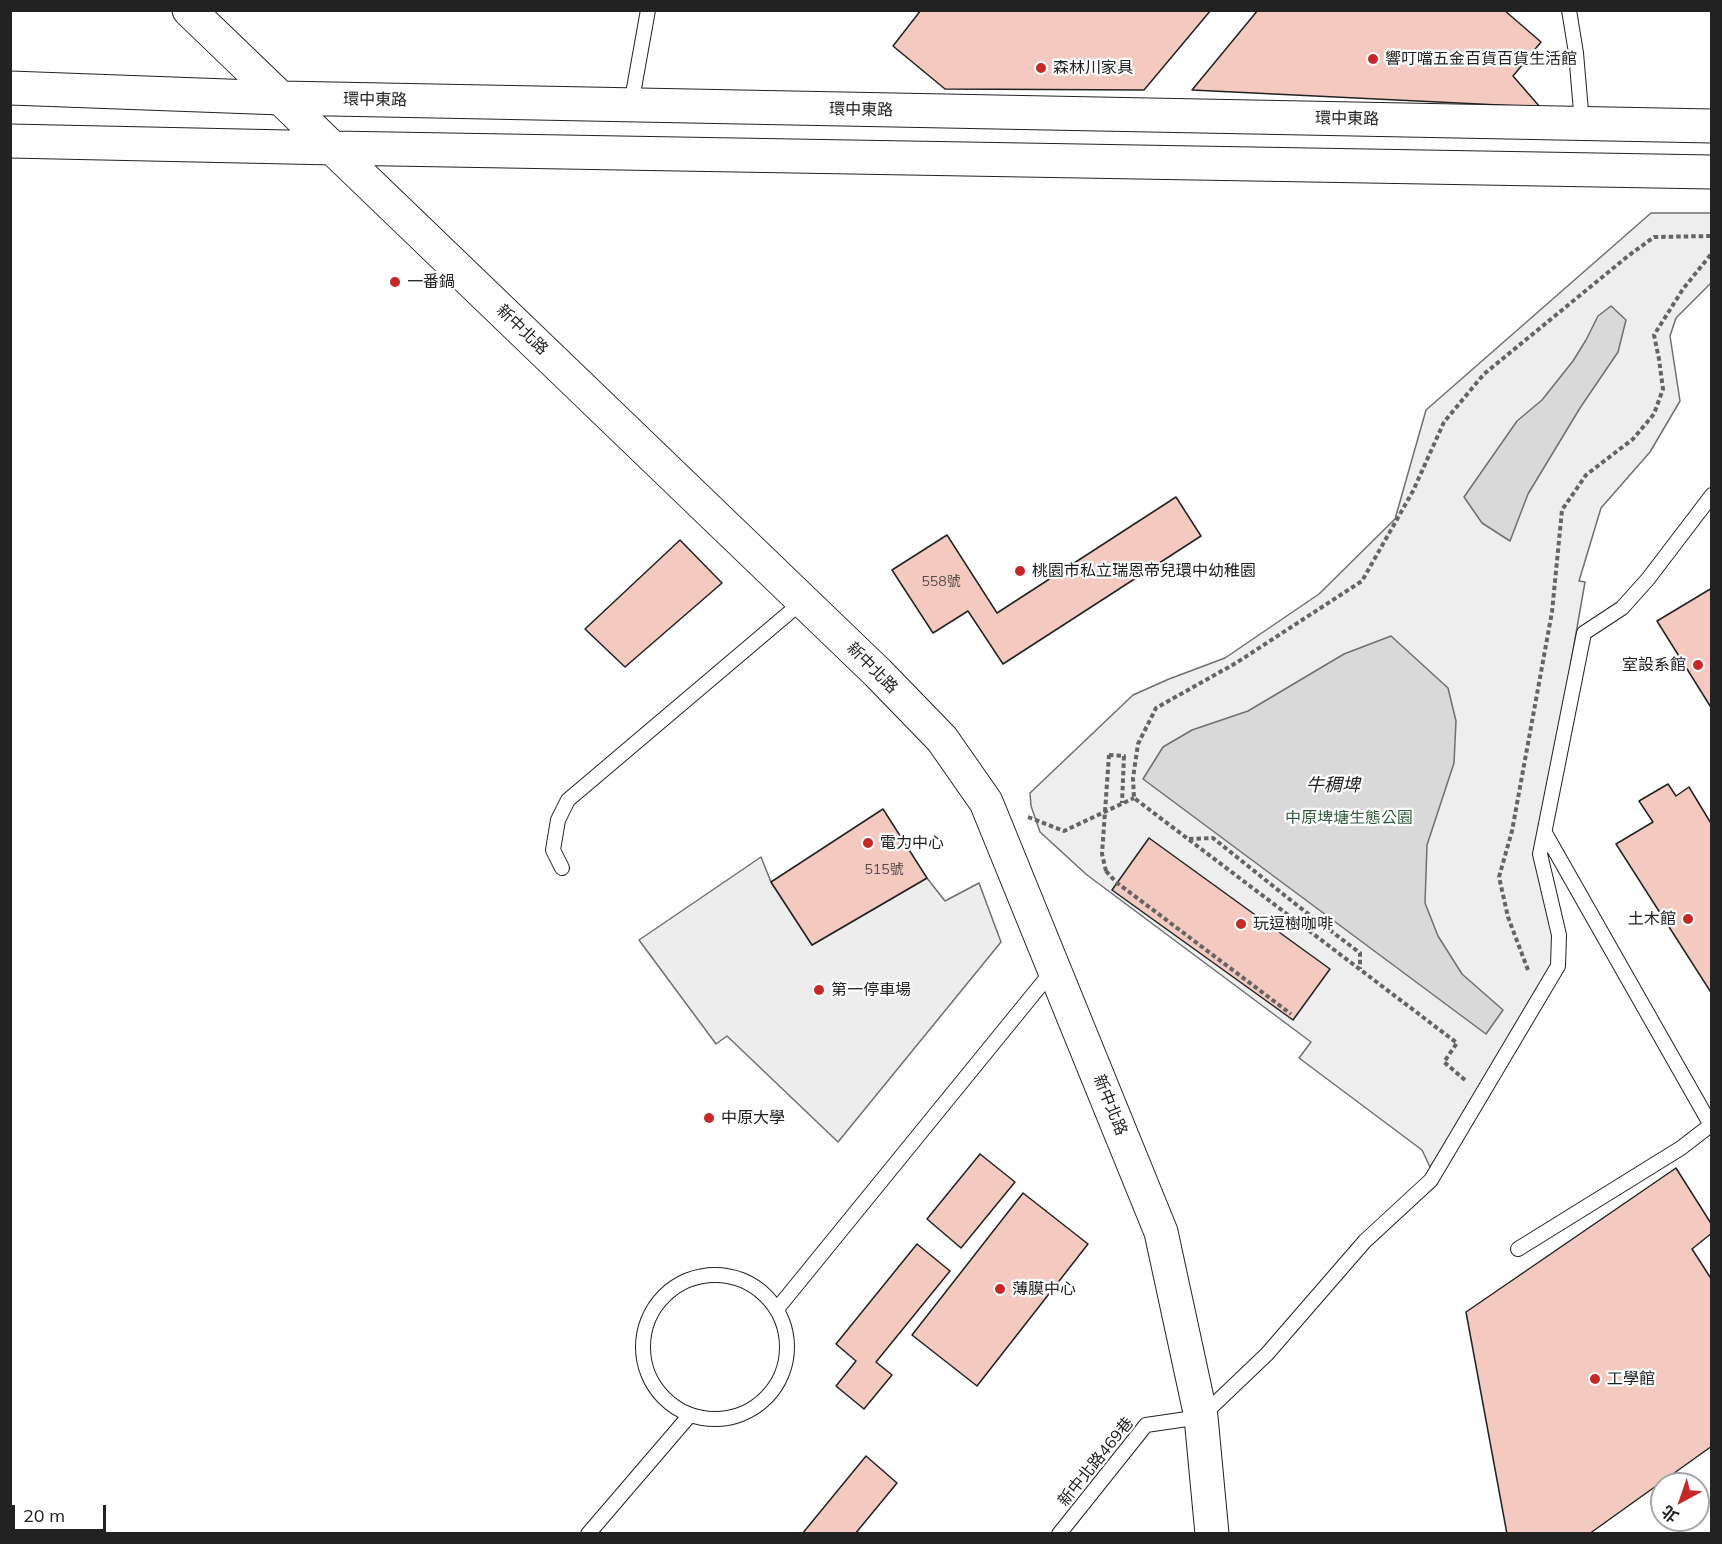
<!DOCTYPE html>
<meta charset="utf-8">
<style>
body{margin:0}
#map{position:relative;width:1722px;height:1544px;overflow:hidden;background:#fff;font-family:Mulish,"Noto Sans TC",sans-serif}
canvas{display:block}
.frame{position:absolute;inset:0;border:12px solid #222;pointer-events:none}
.north{position:absolute;left:1650px;top:1472px;width:60px;height:60px;box-sizing:border-box;background:#fff;border:2px solid #a7a7a7;border-radius:50%;rotate:220deg;font-size:16px;font-weight:700;line-height:24px;text-align:center;color:#222}
.north::after{content:'';display:block;margin:auto;width:21px;height:27px;background:#c62828;clip-path:polygon(50% 0,100% 100%,50% 72%,0 100%)}
.scale{position:absolute;left:12px;top:1505px;width:94px;height:27px;box-sizing:border-box;border:3px solid #222;border-top:0;padding-left:8px;font-size:18px;line-height:21px;white-space:nowrap;color:#222;-webkit-text-stroke:4px #fff;paint-order:stroke}
</style>
<div id="map">
<canvas width="1722" height="1544"></canvas>
<div class="frame"></div>
<div class="north">北</div>
<div class="scale">20 m</div>
</div>
<script>
const context = document.querySelector('canvas').getContext('2d');
context.lineJoin = 'round';
function paint(path, color) { context.fillStyle = color; context.fill(path, 'evenodd'); }
function trace(path, color, width, dash) { context.strokeStyle = color; context.lineWidth = width; context.lineCap = dash ? 'butt' : 'round'; context.setLineDash(dash || []); context.stroke(path); }
function label(font, color, halo, rows, align = 'center') {
  context.font = font + ' Mulish,"Noto Sans TC",sans-serif'; context.lineWidth = 4.5; context.setLineDash([]); context.textBaseline = 'middle'; context.strokeStyle = halo; context.fillStyle = color; for (const [text, x, y, turn = 0] of rows) {
    context.save(); context.translate(x, y); context.rotate((+turn || 0) * Math.PI / 180); context.textAlign = isNaN(turn) ? turn : align; if (halo) context.strokeText(text, 0, 0); context.fillText(text, 0, 0); context.restore();
  }
}
const green = new Path2D(`
 M1651,213H1711V283L1676,318L1670,336L1680,401L1650,452L1601,508L1579,581L1585,582L1571,662L1546,875L1565,947L1450,1139L1430,1167L1422,1150L1299,1058L1311,1042L1087,875L1040,832L1031,806L1030,793L1133,695L1169,679L1225,658L1319,594L1395,519L1426,410Z`);
paint(green, '#eee');
trace(green, '#6f6f6f', 1.5);
const parking = new Path2D(`
 M761,857L771,882L812,945L927,878L945,901L979,883L1001,942L838,1142L727,1036L716,1044L639,940Z`);
paint(parking, '#ededed');
trace(parking, '#6f6f6f', 1.5);
const water = new Path2D(`
 M1611,306L1626,320L1618,352L1580,408L1528,494L1510,541L1482,523L1464,497L1517,421L1542,400L1573,361L1586,340L1598,316Z
 M1391,636L1448,688L1456,721L1454,763L1427,845L1425,903L1438,936L1462,974L1503,1010L1486,1034L1143,779L1163,747L1192,730L1248,711L1344,654Z`);
paint(water, '#d9d9d9');
trace(water, '#6f6f6f', 1.5);
const building = new Path2D(`
 M921,10H1211L1144,90L945,89L893,46Z
 M1258,10H1504L1541,42L1513,76L1540,107L1192,90Z
 M1176,497L1201,536L1003,664L968,611L933,633L892,570L947,535L997,613Z
 M680,540L722,583L625,667L585,629Z
 M1712,588V709L1657,621Z
 M1668,784L1676,796L1689,787L1712,825V994L1616,844L1653,822L1639,801Z
 M883,809L927,878L812,945L771,882Z
 M1149,838L1330,969L1293,1020L1112,890Z
 M980,1154L1015,1182L961,1248L927,1219Z
 M1676,1168L1712,1225V1233L1692,1249L1712,1280V1446L1589,1534H1507L1466,1312Z
 M1023,1193L1088,1244L977,1386L912,1335Z
 M917,1244L950,1271L876,1362L892,1375L864,1409L836,1386L856,1361L836,1344Z
 M866,1456L897,1483L855,1534H802Z`);
paint(building, '#f3c9c0');
trace(building, '#222', 1.5);
const lane = new Path2D(`
 M1569,10L1576,53L1582,123
 M631,105L648,10
 M1545,833L1712,1127
 M562,868L553,850L558,820L568,800L803,601
 M1518,1249L1681,1148L1712,1124
 M643 1347a72 72 0 1 1 144 0a72 72 0 1 1-144 0Z
 M777,1309L1053,970
 M588,1534L690,1415
 M1059,1534L1146,1425L1201,1417L1267,1354L1365,1241L1431,1180L1558,966L1559,935L1540,854L1584,633L1622,608L1648,579L1712,495`);
const secondary = new Path2D(`
 M189,10L878,673L942,739L986,802L1161,1232L1201,1417L1212,1534
 M10,88L281,98L1712,126
 M10,141L334,148L1712,172`);
trace(lane, '#222', 16);
trace(secondary, '#222', 35);
trace(new Path2D(`
 M1109,755L1124,756L1122,803
 M1028,817L1064,831L1134,798
 M1189,839L1213,838L1298,906L1360,953V969
 M1106,871L1116,882L1291,1014
 M1528,970L1508,917L1499,877L1512,831L1552,612L1562,510L1586,475L1633,439L1654,414L1663,389L1659,359L1654,335L1683,289L1712,253
 M1465,1080L1444,1062L1457,1043L1134,798L1133,778L1138,744L1156,708L1236,663L1362,581L1413,491L1444,422L1484,374L1628,256L1654,237L1712,236`), '#646464', 4, [4.5, 3]);
trace(lane, '#fff', 14);
trace(secondary, '#fff', 33);
trace(new Path2D(`
 M1106,871L1102,854L1109,755`), '#646464', 4, [4.5, 3]);
for (const [x, y, r, color] of [
 [1373,59,6,"#c62828"],
 [1041,68,6,"#c62828"],
 [395,282,6,"#c62828"],
 [1020,571,6,"#c62828"],
 [1698,665,6,"#c62828"],
 [868,843,6,"#c62828"],
 [1688,919,6,"#c62828"],
 [1241,924,6,"#c62828"],
 [819,990,6,"#c62828"],
 [709,1118,6,"#c62828"],
 [1000,1289,6,"#c62828"],
 [1595,1379,6,"#c62828"]
]) { const dot = new Path2D(); dot.arc(x, y, r, 0, 2 * Math.PI); context.fillStyle = color; context.fill(dot); trace(dot, '#fff', 2); }
label('14px', '#564c4a', null, [
 ["558號",941,582],
 ["515號",884,870]
]);
label('16px', '#222', '#fff', [
 ["響叮噹五金百貨百貨生活館",1385,59],
 ["森林川家具",1053,68],
 ["一番鍋",407,282],
 ["桃園市私立瑞恩帝兒環中幼稚園",1032,571],
 ["室設系館",1686,665,"right"],
 ["電力中心",880,843],
 ["土木館",1676,919,"right"],
 ["玩逗樹咖啡",1253,924],
 ["第一停車場",831,990],
 ["中原大學",721,1118],
 ["薄膜中心",1012,1289],
 ["工學館",1607,1379]
], 'left');
label('16px', '#222', '#fff', [
 ["環中東路",375,100,1],
 ["環中東路",861,110,1],
 ["環中東路",1347,119,1],
 ["新中北路",522,330,44],
 ["新中北路",872,668,45],
 ["新中北路",1110,1105,68],
 ["新中北路469巷",1096,1462,-51]
]);
label('16px', '#2f5e38', '#fff', [
 ["中原埤塘生態公園",1349,818]
]);
label('italic 18px', '#222', '#fff', [
 ["牛稠埤",1333,786]
]);
</script>
